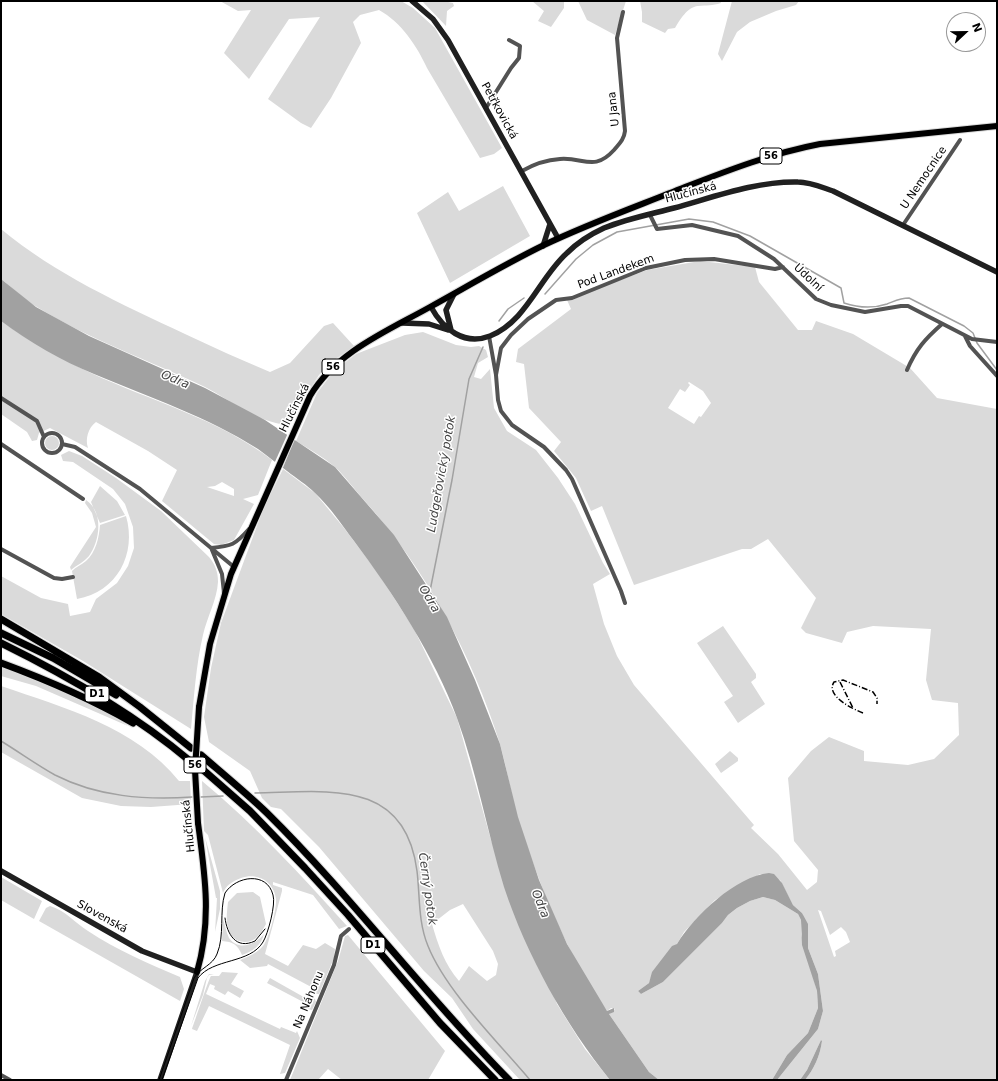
<!DOCTYPE html>
<meta charset="utf-8">
<style>
body{margin:0}
#map{position:relative;width:998px;height:1081px;overflow:hidden;background:#fff;font-family:"DejaVu Sans",sans-serif}
canvas{display:block}
.frame{position:absolute;inset:0;border:2px solid #000;pointer-events:none}
.north{position:absolute;left:946px;top:12px;width:40px;height:40px;box-sizing:border-box;background:#fff;border:1px solid #999;border-radius:50%;rotate:68deg;font-size:11px;font-weight:700;line-height:16px;text-align:center;color:#000}
.north::after{content:'';display:block;margin:auto;width:14px;height:18px;background:#000;clip-path:polygon(50% 0,100% 100%,50% 72%,0 100%)}
</style>
<div id="map">
<canvas width="998" height="1081"></canvas>
<div class="frame"></div>
<div class="north">N</div>
</div>
<script>
const context = document.querySelector('canvas').getContext('2d');
context.lineJoin = 'round';
function paint(path, color) { context.fillStyle = color; context.fill(path, 'evenodd'); }
function trace(path, color, width, dash) { context.strokeStyle = color; context.lineWidth = width; context.lineCap = dash ? 'butt' : 'round'; context.setLineDash(dash || []); context.stroke(path); }
function label(font, color, halo, rows, align = 'center') {
  context.font = font + ' "DejaVu Sans",sans-serif'; context.lineWidth = 3; context.setLineDash([]); context.textBaseline = 'middle'; context.strokeStyle = halo; context.fillStyle = color; for (const [text, x, y, turn = 0] of rows) {
    context.save(); context.translate(x, y); context.rotate((+turn || 0) * Math.PI / 180); context.textAlign = isNaN(turn) ? turn : align; if (halo) context.strokeText(text, 0, 0); context.fillText(text, 0, 0); context.restore();
  }
}
paint(new Path2D(`
 M220,1H401L413,8L435,28L502,148L494,154L480,158L427,68C417,46 401,22 379,10L360,15L353,22L361,43L331,98L311,128L301,123L268,99L320,17L289,19L249,79L224,53L251,10L238,11Z
 M422,1H443L453,3L454,6L447,11L446,26Z
 M532,1H564V8L551,27L538,21L544,11Z
 M578,1H626L615,35L587,20Z
 M640,1H720L721,3C712,6 707,5 698,6C687,7 680,20 675,28L668,29L665,33L642,22V12Z
 M732,1H799L796,5L776,11L750,22L737,32L722,61L718,54Z
 M503,186L530,236L450,283L417,213L448,192L459,211Z
 M1,229C55,274 121,304 185,334C213,347 241,360 270,372L290,363L324,326L333,323L354,346L333,361L319,375L287,425C257,422 232,401 205,387C149,360 90,340 37,307C24,300 13,288 1,279Z
 M700,261L755,267L759,282L798,330H812L816,321L853,334L910,368L937,398L997,409V1080H805C814,1069 820,1056 822,1041L821,1040L807,1070L800,1080H777L818,1029L823,1011L818,974L808,948L807,931L802,913L793,905L780,880L760,874L715,900L684,932L677,944L653,972L649,983L638,991L641,994L663,982L722,923L728,915L737,908L750,901L763,897L775,900L798,914L801,920V934L817,991L818,1008L808,1033L787,1055L772,1080H659L649,1072L609,1014L615,1009L611,1008L607,1011C566,953 540,887 518,819C511,794 507,769 500,744C472,655 426,569 363,499C354,489 345,476 335,467C323,457 309,449 296,441L317,393L334,371L356,354L405,335L423,332L456,345L471,347L479,346L486,350L488,357L478,363L474,377L481,379L490,369L494,408L507,431L536,450L558,478L575,504L603,563L610,574L593,584L604,624L617,656L634,685L754,825L751,828L778,854L807,890L817,882L818,870L794,841L788,778L811,751L829,737L864,751V761L908,765L934,759L959,735L958,703L932,700L926,680L931,629L873,626L847,632L842,643L806,633L801,628L816,598L768,539L751,549H742L634,585L602,506L591,511L576,478L554,451L561,442L529,408L524,364L516,362L518,349L571,309L567,300L647,270ZM689,382L703,391L711,403L701,417L699,416L694,424L668,408L680,389L685,392L690,385L688,383ZM818,910L821,911L830,935L841,927L846,932L850,942L835,951L836,956L834,957Z
 M1,321C29,341 60,358 91,373C151,401 219,419 272,460L258,495L243,499L254,504L234,540L221,545L214,544L162,501L177,470L148,451L96,422C88,428 85,439 88,448L50,428L39,433L37,440L32,441L27,432L1,414ZM222,482L234,489V496L207,487L215,486Z
 M45 443a7 7 0 1 1 14 0a7 7 0 1 1-14 0Z
 M69,451L82,456L116,478L161,511L209,557C215,564 218,572 218,582C217,600 207,617 203,635C196,665 194,697 191,729L83,661L1,614V576L41,598L68,604L70,616L90,612L96,599L117,583L128,566L134,548L133,527L125,504L113,489L73,462L63,461L61,455Z
 M283,469L315,493L344,528L378,573L414,629L457,718L491,840L557,1004L585,1049L610,1080H520L473,1029L452,998L424,971L319,847L281,809L271,807L262,798L250,771L209,742L204,717L211,668L221,623L264,507ZM463,904L493,951L498,964L496,975L487,981L469,966L459,981C445,965 438,945 432,924L450,910Z
 M100,486L117,501L125,515L100,523L91,502Z
 M86,500C104,512 100,541 89,556C84,562 77,565 71,570L70,567L96,527L92,513L85,503Z
 M126,516C137,554 117,592 77,599L72,571C76,567 81,565 86,561C96,552 99,538 100,525Z
 M723,626L756,674V678L751,682L765,704L738,723L724,702L733,696L697,643Z
 M1,666L24,674L95,705L128,726L36,686L1,676Z
 M1,686C65,708 135,727 179,781H190L191,804L151,807L121,806L82,798L1,752Z
 M730,751L738,758V761L721,773L715,764Z
 M202,781C255,825 301,875 347,926L339,929L313,895L273,882V885L282,888V891L265,954L288,966L303,945L316,949L325,943L335,949L334,958L319,994H314L315,989L268,964L267,966L250,968L240,960C248,957 257,953 263,946C269,939 277,908 276,899C274,882 258,872 241,878C233,881 226,885 223,893L208,835L204,831Z
 M205,837L220,891V909L215,932L217,898H216Z
 M1,877L42,901L34,919L1,900Z
 M253,892L260,897L266,924C263,929 261,934 257,937C249,945 235,943 230,933C225,923 227,912 228,902L237,893Z
 M50,906C65,910 75,923 88,931C117,950 149,964 180,977L184,989L180,1001L39,921L46,908Z
 M223,919C225,925 226,932 229,938C239,952 256,944 264,934C261,946 253,951 242,955C237,944 233,942 222,941Z
 M348,935L445,1051L428,1080H342L328,1069L318,1080H290L338,961L345,936Z
 M222,972L238,973L231,984L244,991L240,998L228,991L225,995L214,989L215,986L210,984L206,994L280,1029L281,1027L296,1033L297,1031L300,1038L285,1073L280,1074L290,1045L209,1006L197,1031L192,1029C195,1021 209,978 211,976H219Z
 M209,974H214L209,975L207,978L203,995L191,1026L205,981Z
 M270,978L309,1000L311,997L315,999L316,1002L312,1010L307,1009L309,1005L267,983Z`), '#dadada');
paint(new Path2D(`
 M1,279L36,307L89,336L205,388L265,420L335,467L394,535L447,617L475,680L500,744L518,817L539,880L567,944L607,1011L614,1008V1012L609,1014L649,1072L659,1080H610C565,1024 527,956 504,887C487,831 477,773 457,718C435,657 393,593 354,541C342,525 330,507 315,493C307,485 296,478 287,471C277,464 268,456 258,449C208,417 149,397 94,374C62,361 29,342 1,321Z
 M769,873L774,874L782,883L793,905L802,913L808,924V948L818,974L823,1011L818,1029L777,1080H772L787,1055L808,1033L818,1008L817,991L802,945L801,920L798,914L775,900L763,897L750,901L737,908L728,915L722,923L663,982L641,994L638,991L649,983L652,972L672,946L677,944C694,916 736,876 769,873Z
 M821,1040L822,1041C820,1056 814,1069 805,1080H800L807,1070Z`), '#a1a1a1');
paint(new Path2D(`
 M288,433L295,438L282,470L274,464Z`), '#fff');
trace(new Path2D(`
 M545,294L576,259L593,245L617,232L689,219L713,222L750,236L841,288L844,303C859,308 872,309 887,304C895,301 900,298 909,298L964,326L973,333L977,343L997,370
 M499,321L508,309L524,298
 M430,591L452,480L469,379L483,347
 M1,741C19,752 37,765 55,775C98,797 145,800 192,797
 M255,793C326,792 405,777 417,871C420,896 418,922 428,946C446,991 498,1042 530,1080
 M201,797L223,796`), '#a1a1a1', 1.5);
const primary = new Path2D(`
 M199,707L210,644L231,574L310,396C336,352 387,331 430,307C468,286 505,264 544,245C590,223 638,206 685,187C729,170 773,153 820,144L997,126
 M197,972C212,920 205,875 198,823`);
const highway = new Path2D(`
 M1,619L99,677L140,707L191,748
 M1,633L53,658L116,695
 M1,643C68,676 133,713 190,761
 M1,663C47,680 91,699 133,723
 M201,755C223,774 246,793 267,813C352,897 424,994 509,1080
 M201,768L250,811L305,868L348,915L440,1023L495,1080`);
trace(primary, '#dbdbdb', 8);
trace(highway, '#dbdbdb', 9);
trace(new Path2D(`
 M486,108L511,68L519,58L520,46L509,40
 M522,171C534,164 545,160 560,159C584,157 594,172 614,150C619,144 624,140 625,131L617,38L623,12
 M650,215L657,229L692,225L738,236L774,259L816,299L831,305L865,312L901,306H908L972,339L997,342
 M903,225L960,140
 M489,336L496,375L498,400L501,411L512,425L544,447L566,470L572,479L621,591L625,603
 M965,336L970,346L997,376
 M907,370C916,349 925,339 942,324
 M496,375L501,348L511,335L528,319L556,300L572,298L646,268L685,260L714,259L775,269L783,267
 M1,398L37,421L44,437
 M42 443a10 10 0 1 1 20 0a10 10 0 1 1-20 0Z
 M1,444L83,499
 M62,444L75,447L140,489L234,567
 M211,548C232,546 235,545 249,529
 M1,549L54,578L62,579L73,577
 M212,550L222,574L224,593
 M1,1075L10,1080
 M286,1080L334,965L341,936L349,929`), '#535353', 4);
trace(new Path2D(`
 M412,1L433,19L448,40L558,238
 M543,246L550,224
 M431,307C443,329 464,346 490,336C527,321 539,278 567,253C578,242 591,234 604,228C626,219 651,214 674,208C714,197 756,181 798,182C810,182 821,187 833,191L997,272
 M402,323L429,324L448,330
 M451,330L446,310L454,294
 M1,871L142,951L197,972L160,1080`), '#202020', 5.5);
trace(primary, '#000', 6);
trace(highway, '#000', 7);
trace(new Path2D(`
 M225,918C227,934 236,950 255,941L265,929
 M159,1080L194,978C200,968 213,965 217,954C225,935 219,912 225,893C236,876 267,871 273,895C276,904 268,934 263,942C250,964 213,958 198,978L162,1080`), '#000', 1);
trace(new Path2D(`
 M840,682L853,708
 M863,713C853,709 825,696 834,682L843,680L873,692L877,698V704`), '#000', 1.5, [6, 2, 1, 2]);
const primaryBridge = new Path2D(`
 M198,823L195,770L199,707`);
trace(primaryBridge, '#dbdbdb', 8, []);
trace(primaryBridge, '#000', 6);
for (const [x, y, w] of [
 [771,156,22],
 [333,367,22],
 [97,694,24],
 [195,765,22],
 [373,945,24]
]) { const box = new Path2D(); box.roundRect(x - w / 2, y - 8, w, 16, 3); context.fillStyle = '#fff'; context.fill(box); trace(box, '#000', 1); }
label('bold 10px', '#000', null, [
 ["56",771,156],
 ["56",333,367],
 ["D1",97,694],
 ["56",195,765],
 ["D1",373,945]
]);
label('11px', '#000', '#fff', [
 ["U Jana",614,109,-96],
 ["Petřkovická",499,111,61],
 ["U Nemocnice",924,178,-56],
 ["Hlučínská",691,193,-15],
 ["Pod Landekem",616,272,-20],
 ["Údolní",808,278,43],
 ["Hlučínská",295,408,-63],
 ["Hlučínská",189,826,-96],
 ["Slovenská",102,917,29],
 ["Na Náhonu",309,1000,-67]
]);
label('italic 12px', '#424242', '#fff', [
 ["Odra",175,380,23],
 ["Ludgeřovický potok",442,474,-80],
 ["Odra",429,599,59],
 ["Černý potok",427,889,82],
 ["Odra",540,904,68]
]);
</script>
